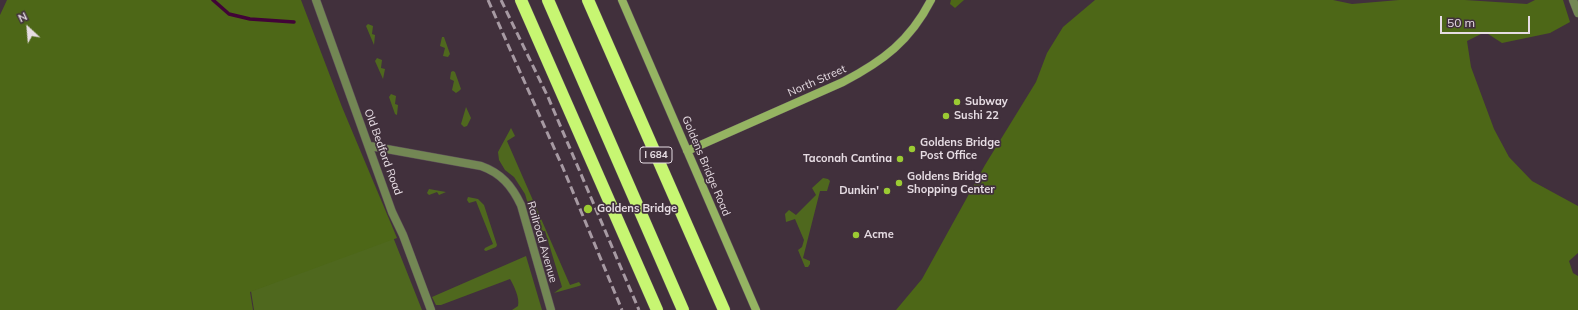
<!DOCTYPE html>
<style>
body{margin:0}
#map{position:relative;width:1578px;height:310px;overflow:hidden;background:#41303c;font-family:Mulish,sans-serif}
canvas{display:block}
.north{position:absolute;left:8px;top:8px;width:40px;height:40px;-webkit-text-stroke:3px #41303c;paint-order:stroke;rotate:334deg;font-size:11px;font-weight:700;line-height:16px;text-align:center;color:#e6dce3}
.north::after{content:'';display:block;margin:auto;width:14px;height:18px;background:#e6dce3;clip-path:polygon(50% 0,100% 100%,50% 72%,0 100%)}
.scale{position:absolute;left:1440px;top:16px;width:90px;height:18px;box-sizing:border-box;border:2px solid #e6dce3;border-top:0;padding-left:5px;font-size:12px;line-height:14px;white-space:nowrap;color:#e6dce3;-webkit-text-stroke:3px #41303c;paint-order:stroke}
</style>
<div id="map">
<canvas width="1578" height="310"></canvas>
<div class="north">N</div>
<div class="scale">50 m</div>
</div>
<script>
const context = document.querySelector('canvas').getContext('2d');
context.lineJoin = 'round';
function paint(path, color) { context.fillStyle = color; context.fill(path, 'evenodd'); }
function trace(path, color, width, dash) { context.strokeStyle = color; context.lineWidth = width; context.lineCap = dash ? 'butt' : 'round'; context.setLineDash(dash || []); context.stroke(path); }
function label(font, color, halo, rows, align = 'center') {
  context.font = font + ' Mulish,sans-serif'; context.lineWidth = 3.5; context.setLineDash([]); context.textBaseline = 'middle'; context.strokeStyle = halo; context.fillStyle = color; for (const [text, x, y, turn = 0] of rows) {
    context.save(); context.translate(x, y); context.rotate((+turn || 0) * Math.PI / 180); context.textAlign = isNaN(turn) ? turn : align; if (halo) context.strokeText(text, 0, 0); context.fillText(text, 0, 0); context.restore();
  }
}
paint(new Path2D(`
 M368,24L373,26L372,34L375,35L374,45L366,26Z
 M442,37H444L450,54L448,57L443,56L445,48L440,46Z
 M377,58L382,60L381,68L385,69L383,79L375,61Z
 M453,71L455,72L461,89L459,91L456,93L452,90L454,81L450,79L451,72Z
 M391,94L396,96L395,104L398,105L397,115L395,114L389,97Z
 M466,107L471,118L467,126L464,127L461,124Z
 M511,128L515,136L507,141L570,285L579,282L581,285L579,286L554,293L562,287L545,231L538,232L536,231L525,194L514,177L505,170L499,160L498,152Z
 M823,178L828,179L830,181L827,191H820L803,258L810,261V264L808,267H805L798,250L802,247L804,240L795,219L786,222L785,214L789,210L796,215L816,195L812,188Z
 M429,189L446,192L439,195L437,192L429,195L427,193Z
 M468,197L478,199L484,205L497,245L496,247L486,251L484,250L485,248L493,244L476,201L469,203L467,200Z
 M393,237L422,310H254L251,291Z
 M526,256L542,310H512L518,306C520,298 514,286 510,279L441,305H436L432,297Z`), '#4f681e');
paint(new Path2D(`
 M7,0H301L342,107L397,238L250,292L253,310H0V15Z
 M951,0H964L955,8L950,4Z
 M1095,0H1333L1352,4L1399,0H1465L1527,4L1535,0H1563L1570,22L1550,33L1502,43L1485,32L1467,41L1471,67L1494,129L1509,157L1532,181L1578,206V253L1569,261L1573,273L1578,276V310H896L922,279L985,165L1036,82L1047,53L1063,27Z`), '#4d6717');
trace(new Path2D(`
 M213,0L229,14L250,19L294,22`), '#410437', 3.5);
const street = new Path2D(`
 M316,0L392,212L403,235L431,310
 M1573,0L1578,13
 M370,146L481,166C501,173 512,186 521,205L551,310`);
const secondary = new Path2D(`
 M622,0L756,310
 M687,151L843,82C883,61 910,41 931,0`);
const highway = new Path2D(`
 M521,0L657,310
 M548,0L683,310
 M588,0L724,310`);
trace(street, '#5b4c57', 9);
trace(secondary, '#5b4c57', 9);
trace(highway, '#5b4c57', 13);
trace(street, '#738754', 8);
trace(secondary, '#95b462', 8);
trace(highway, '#c7f672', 12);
trace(new Path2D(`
 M488,0L563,168L622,310
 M501,0L548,97L639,310`), '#a79aa3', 3, [8, 4]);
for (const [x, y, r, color] of [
 [957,102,4,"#9bcb33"],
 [946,116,4,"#9bcb33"],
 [912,149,4,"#9bcb33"],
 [900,159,4,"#9bcb33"],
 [899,183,4,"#9bcb33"],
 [887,191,4,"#9bcb33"],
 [588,209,5,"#9bcb33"],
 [856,235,4,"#9bcb33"]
]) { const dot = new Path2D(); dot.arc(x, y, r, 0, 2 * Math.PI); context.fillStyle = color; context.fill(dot); trace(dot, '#41303c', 1.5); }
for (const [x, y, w] of [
 [656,155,32]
]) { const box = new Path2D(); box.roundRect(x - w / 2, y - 8, w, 16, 3); context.fillStyle = '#41303c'; context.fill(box); trace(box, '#e6dce3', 1); }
label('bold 10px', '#e6dce3', null, [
 ["I 684",656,155]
]);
label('11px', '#e6dce3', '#41303c', [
 ["North Street",817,81,-24],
 ["Old Bedford Road",383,152,70],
 ["Goldens Bridge Road",706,166,67],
 ["Railroad Avenue",542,242,74]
]);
label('bold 11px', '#e6dce3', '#41303c', [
 ["Subway",965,102],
 ["Sushi 22",954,116],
 ["Goldens Bridge",920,143],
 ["Post Office",920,156],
 ["Taconah Cantina",892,159,"right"],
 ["Goldens Bridge",907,177],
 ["Shopping Center",907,190],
 ["Dunkin'",879,191,"right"],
 ["Goldens Bridge",597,209],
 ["Acme",864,235]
], 'left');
</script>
